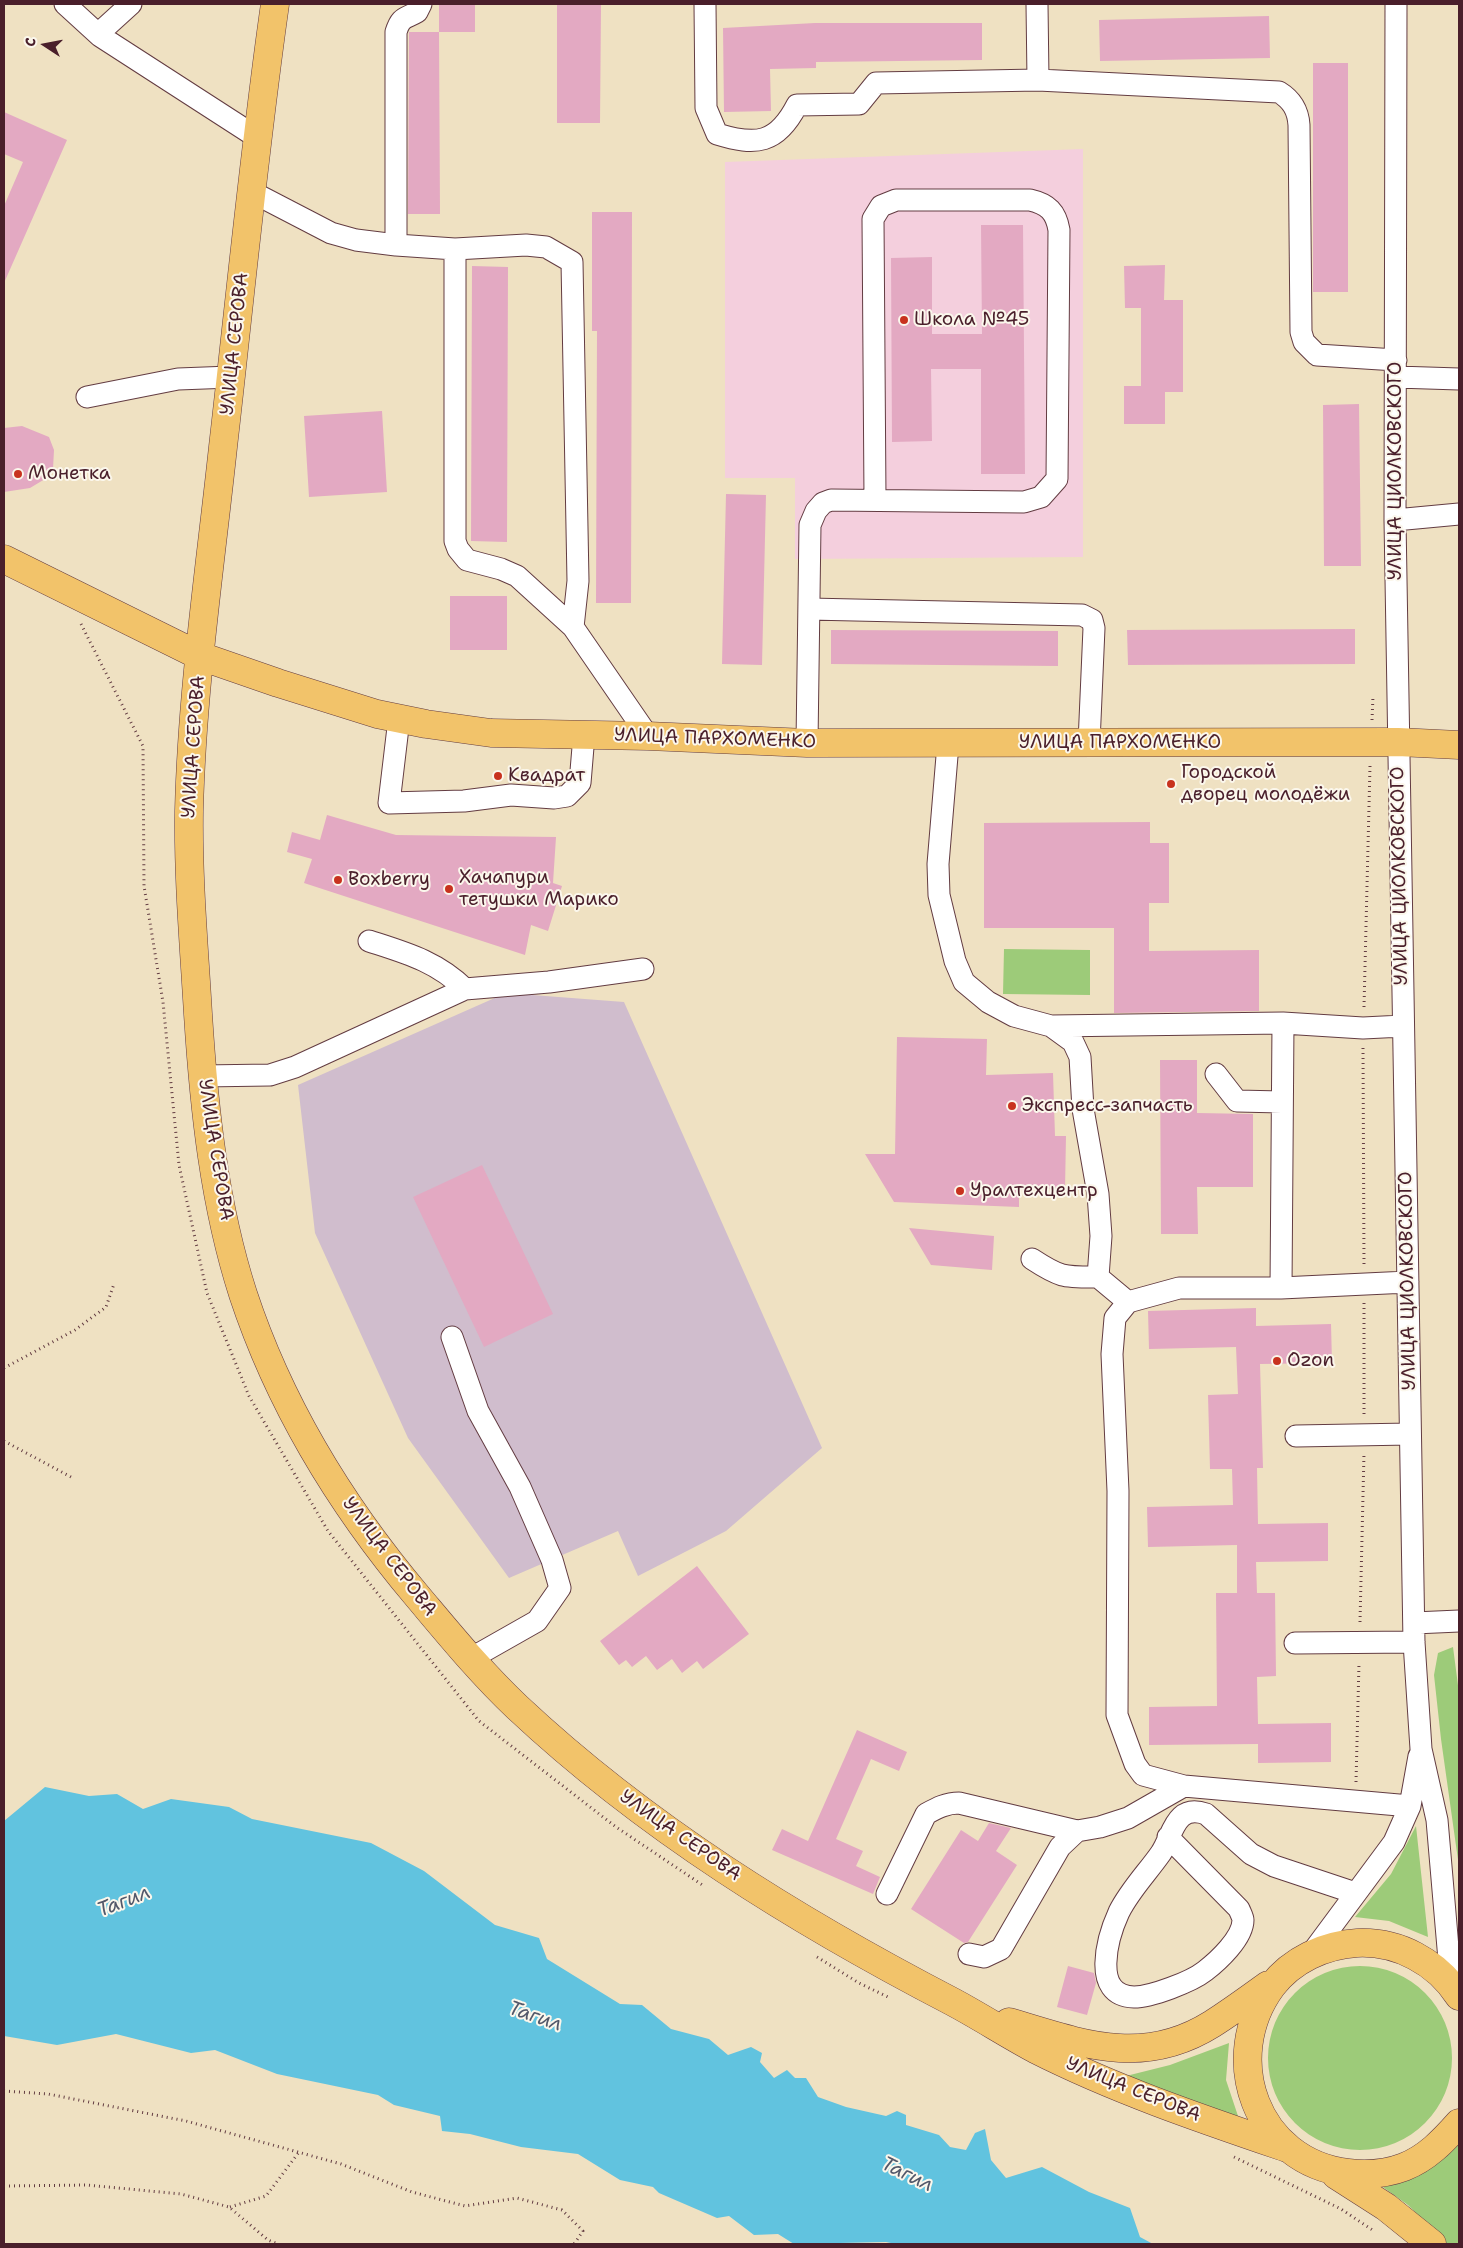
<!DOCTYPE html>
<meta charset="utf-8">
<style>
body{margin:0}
#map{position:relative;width:1463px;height:2248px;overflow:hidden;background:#efe1c2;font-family:"Shantell Sans",sans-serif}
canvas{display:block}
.frame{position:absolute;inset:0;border:5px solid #4a1f2b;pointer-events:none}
.north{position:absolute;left:20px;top:20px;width:50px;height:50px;-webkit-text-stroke:4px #fbf7ec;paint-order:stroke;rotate:281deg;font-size:14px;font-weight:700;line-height:20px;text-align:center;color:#4a1f2b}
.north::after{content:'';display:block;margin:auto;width:18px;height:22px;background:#4a1f2b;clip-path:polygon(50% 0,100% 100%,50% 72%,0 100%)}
</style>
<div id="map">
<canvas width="1463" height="2248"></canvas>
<div class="frame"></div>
<div class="north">С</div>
</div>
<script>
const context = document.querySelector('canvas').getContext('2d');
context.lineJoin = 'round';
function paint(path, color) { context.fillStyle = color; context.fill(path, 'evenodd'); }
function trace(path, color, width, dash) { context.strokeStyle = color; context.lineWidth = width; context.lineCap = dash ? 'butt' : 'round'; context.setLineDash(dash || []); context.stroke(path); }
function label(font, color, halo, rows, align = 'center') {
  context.font = font + ' "Shantell Sans",sans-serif'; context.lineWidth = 4; context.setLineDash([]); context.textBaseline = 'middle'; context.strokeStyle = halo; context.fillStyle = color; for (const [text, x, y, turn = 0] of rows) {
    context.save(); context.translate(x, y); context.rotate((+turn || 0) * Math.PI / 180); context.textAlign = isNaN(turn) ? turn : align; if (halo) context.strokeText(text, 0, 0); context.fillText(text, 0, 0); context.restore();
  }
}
paint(new Path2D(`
 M1083,149V557L795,559V478H725V162Z`), '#f4cfdd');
paint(new Path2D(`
 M506,993L624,1002L822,1448L726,1531L638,1576L618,1531L509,1578L408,1438L315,1233L298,1085Z`), '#d0bdcd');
paint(new Path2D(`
 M1004,949L1090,950V995L1003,994Z
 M1453,1647L1459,1693V1867L1441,1739L1434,1675L1438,1653Z
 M1416,1826L1428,1937L1389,1921L1355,1917L1391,1874Z
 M1268 2058a92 92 0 1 1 184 0a92 92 0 1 1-184 0Z
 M1229,2043L1226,2080L1239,2119L1126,2076L1170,2065Z
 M1459,2134V2244H1447L1408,2205L1380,2185Z`), '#9dcb79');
paint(new Path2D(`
 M45,1787L89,1796L117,1794L143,1809L171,1799L229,1807L252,1819L371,1843L424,1871L495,1925L539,1938L547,1959L620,2004L642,2005L671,2029L709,2039L728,2055L751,2047L762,2053L760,2062L774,2078L787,2070L795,2078H806L818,2097L846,2107L886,2116L897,2111L906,2115V2125L939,2135L950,2147L966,2150L975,2133L985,2129L991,2160L1006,2178L1042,2167L1089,2192L1130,2208L1140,2237L1153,2244H896L886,2242L794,2244L778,2234L754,2235L729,2216L717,2218L659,2193L653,2187L620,2180L578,2154L521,2147L470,2134L442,2131L440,2116L394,2105L378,2095L277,2074L215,2050L191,2053L116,2034L57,2045L4,2036V1821Z`), '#61c3df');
paint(new Path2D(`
 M439,4H475V32H439Z
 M557,4H601L600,123H557Z
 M1269,16L1270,58L1100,61L1099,20Z
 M815,23H982V60L816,62V68L770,69L771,111L724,112L723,28Z
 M409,32H439L440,214H408Z
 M1313,63H1348V292H1313Z
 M4,112L67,140L4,283V206L23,162L4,154Z
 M592,212H632L631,603H596L597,331H592Z
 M981,225H1023L1025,474H981V369H931L932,441L892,442L891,258L932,257V334H982Z
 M1165,265L1164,300H1183V392H1165V424H1124V386H1141V308H1125L1124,266Z
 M472,266L508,267L507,542L471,541Z
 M1359,404L1361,566H1324L1323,405Z
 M382,411L387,492L309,497L304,416Z
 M22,426L49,437L54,450L53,469L45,479L30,488L4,492V428Z
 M726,494L766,495L762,665L722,664Z
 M450,596H507V650H450Z
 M1355,629V664L1128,665L1127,630Z
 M831,630L1058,631V666L831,664Z
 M327,815L396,835L556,837L553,883L562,886L548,931L531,925L525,955L304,883L312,859L287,852L292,832L320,840Z
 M1150,822V843H1169V903H1149V951L1259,950V1011L1114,1013V928H984V823Z
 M897,1037L987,1039L986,1075L1053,1073L1055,1136H1066L1065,1189H1019V1207L894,1202L865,1154H895Z
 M1160,1060H1197V1113L1253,1114V1187H1197L1198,1234H1161Z
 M482,1165L553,1314L484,1347L413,1197Z
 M909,1228L994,1236L992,1270L931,1265Z
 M1256,1308V1326L1331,1324L1332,1363L1260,1364L1263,1468H1257L1258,1524L1328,1523V1561L1256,1562L1257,1593H1275L1276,1676L1257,1677L1258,1724L1331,1723V1762L1258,1763V1744L1149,1745V1707L1217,1706L1216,1593H1237V1545L1148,1547L1147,1507L1233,1505L1232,1469H1210L1208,1395L1238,1394L1236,1347L1149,1349L1148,1311Z
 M697,1566L749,1634L703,1669L697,1661L682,1673L672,1659L657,1670L646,1656L632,1667L626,1660L619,1665L600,1641Z
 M857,1730L907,1752L899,1771L871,1759L836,1839L863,1851L856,1866L880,1877L873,1894L772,1850L782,1829L808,1841Z
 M989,1823L1011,1828L996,1851L1017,1865L968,1942L964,1943L911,1909L961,1830L978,1841Z
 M1068,1966L1094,1973L1096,1983L1087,2015L1057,2007Z`), '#e3a9c2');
const minor = new Path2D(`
 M65,4L100,36L258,138
 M705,4L706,108L717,134C756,146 777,144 797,105L859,104L876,83L1038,80L1037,4
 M1396,4L1395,520L1414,1642L1421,1749L1437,1820L1451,1983
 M98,34L131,4
 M1038,80L1279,92C1292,100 1298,110 1299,125L1301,332L1304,342L1317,355L1396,360
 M252,192L331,233L356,240L396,245L455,249L526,245L546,247L572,262L578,581L573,627
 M396,245V32C401,16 405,19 417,12L421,4
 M455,249V541L458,549L467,560L501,569L517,576L573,627L648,736
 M1396,377L1459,379
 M87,397L178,379L231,377
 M1395,520L1459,514
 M809,609L1082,615L1092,620L1094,628L1089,743
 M399,719L389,803L464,801L511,795L554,798L567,796L580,783L584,735
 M807,743L810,525L816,511L823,503L831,500L1024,502L1041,497L1057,479L1059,230C1056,212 1048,204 1030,200H896L881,206L873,219L875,499
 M948,744L938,864L939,895L955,961L964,982L988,1002L1014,1016L1051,1026L1073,1042L1080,1057L1083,1109L1098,1194L1101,1236L1098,1277C1064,1277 1061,1278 1032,1259
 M369,941C406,953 436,961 465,989
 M1283,1023L1281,1288L1408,1282
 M1051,1026L1283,1023L1363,1028L1403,1026
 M1216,1074L1237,1101L1282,1102
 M202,1076L270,1075L295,1067L465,989L549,982L643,969
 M1098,1277L1128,1302
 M1281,1288H1179L1128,1302L1115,1318L1112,1354L1118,1491L1117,1715L1135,1764L1143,1775L1184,1786L1410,1806
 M452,1337L478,1411L520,1487L552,1560L560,1588L537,1621L470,1659
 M1296,1436L1410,1434
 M1414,1623L1459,1621
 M1295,1643L1414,1642
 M1168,1837L1239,1909C1240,1912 1243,1917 1243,1920C1243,1938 1218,1961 1205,1971C1191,1982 1151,1997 1134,1997C1090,1996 1108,1936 1119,1912C1130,1890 1147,1873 1161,1853C1173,1835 1175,1803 1206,1814L1251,1854L1274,1866L1355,1893
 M887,1894L926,1814C937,1808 946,1803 959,1803L1077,1831L1100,1827L1128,1818L1184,1786
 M969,1954L984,1957L1001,1949L1060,1847L1077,1831
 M1311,1954L1394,1842L1410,1806L1419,1756`);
const major = new Path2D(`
 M275,4C254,151 240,299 223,447C210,568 192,689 189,811C188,879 194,946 198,1014C204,1108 214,1204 243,1294C280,1406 342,1507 418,1597C450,1635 481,1673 517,1707C646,1828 797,1921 953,2002C981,2017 1007,2034 1035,2049C1116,2090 1202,2119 1287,2148
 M4,559L200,656L278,683L377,714L426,724L491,733L648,736L807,743L1398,742L1459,745
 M1459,1996C1437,1962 1398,1941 1357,1943C1324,1945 1292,1960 1272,1986C1219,2058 1256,2162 1348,2173C1366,2175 1386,2174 1404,2167C1427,2158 1443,2141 1459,2123
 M1009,2022C1080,2043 1142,2068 1212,2024C1231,2012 1250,1998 1268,1985
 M1336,2175L1386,2207L1432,2244`);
trace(minor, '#633c42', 23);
trace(major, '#633c42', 29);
trace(new Path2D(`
 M81,624L143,746L144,886L163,1002L179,1165L207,1293L249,1396L328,1531L479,1721L616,1827L704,1886
 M1372,720L1373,696
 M1364,1007L1370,766
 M1363,1048L1364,1265
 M1364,1303V1415
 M4,1368L75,1330L106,1307L114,1284
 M4,1441L71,1477
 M1360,1622L1364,1453
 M1356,1782L1359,1663
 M817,1957L859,1983L890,1998
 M4,2091L48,2094L186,2121L341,2164L412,2192L465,2206L517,2198L562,2210L583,2231L574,2244
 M1234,2157L1341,2209L1374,2231
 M4,2186L87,2185L181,2194L229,2207L268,2240L278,2244
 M230,2207L266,2196L299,2152`), '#633c42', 3, [1, 4]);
trace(minor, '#fff', 21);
trace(major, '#f2c36a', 28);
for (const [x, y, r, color] of [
 [904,320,5,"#c8321e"],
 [18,474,5,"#c8321e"],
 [498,776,5,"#c8321e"],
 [1171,784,5,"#c8321e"],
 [338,880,5,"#c8321e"],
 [449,889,5,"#c8321e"],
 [1012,1106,5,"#c8321e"],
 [960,1191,5,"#c8321e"],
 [1277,1361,5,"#c8321e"]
]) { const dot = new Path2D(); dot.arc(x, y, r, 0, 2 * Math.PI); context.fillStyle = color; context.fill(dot); trace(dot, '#fbf7ec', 2); }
label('19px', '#4a1f2b', '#fbf7ec', [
 ["Школа №45",914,320],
 ["Монетка",28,474],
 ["Городской",1181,773],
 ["дворец молодёжи",1181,795],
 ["Квадрат",508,776],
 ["Хачапури",459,878],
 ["тетушки Марико",459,900],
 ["Boxberry",348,880],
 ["Экспресс-запчасть",1022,1106],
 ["Уралтехцентр",970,1191],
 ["Ozon",1287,1361]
], 'left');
label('19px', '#4a1f2b', '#fbf7ec', [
 ["УЛИЦА СЕРОВА",235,344,-84],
 ["УЛИЦА ЦИОЛКОВСКОГО",1396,471,-90],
 ["УЛИЦА ПАРХОМЕНКО",715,739,2],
 ["УЛИЦА ПАРХОМЕНКО",1120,743],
 ["УЛИЦА СЕРОВА",194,747,-86],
 ["УЛИЦА ЦИОЛКОВСКОГО",1400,876,-91],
 ["УЛИЦА СЕРОВА",215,1150,81],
 ["УЛИЦА ЦИОЛКОВСКОГО",1408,1281,-91],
 ["УЛИЦА СЕРОВА",389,1557,53],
 ["УЛИЦА СЕРОВА",680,1836,35],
 ["УЛИЦА СЕРОВА",1133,2090,22]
]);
label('italic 20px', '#52586a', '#fbf7ec', [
 ["Тагил",124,1902,-21],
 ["Тагил",535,2017,19],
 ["Тагил",907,2175,26]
]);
</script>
